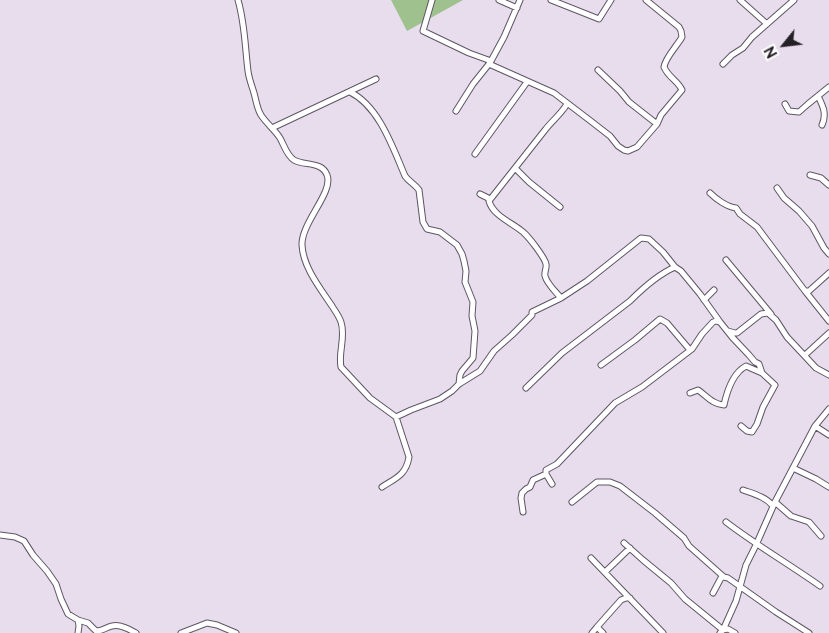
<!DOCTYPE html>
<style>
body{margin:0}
#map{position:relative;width:829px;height:633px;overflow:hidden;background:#e7dded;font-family:Raleway,sans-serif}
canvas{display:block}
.north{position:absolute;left:759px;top:20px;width:50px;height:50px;-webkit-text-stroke:4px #fff;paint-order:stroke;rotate:241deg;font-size:14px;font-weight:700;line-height:20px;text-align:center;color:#242026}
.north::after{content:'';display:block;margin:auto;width:18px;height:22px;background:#242026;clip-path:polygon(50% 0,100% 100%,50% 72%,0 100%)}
</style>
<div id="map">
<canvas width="829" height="633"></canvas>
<div class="north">N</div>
</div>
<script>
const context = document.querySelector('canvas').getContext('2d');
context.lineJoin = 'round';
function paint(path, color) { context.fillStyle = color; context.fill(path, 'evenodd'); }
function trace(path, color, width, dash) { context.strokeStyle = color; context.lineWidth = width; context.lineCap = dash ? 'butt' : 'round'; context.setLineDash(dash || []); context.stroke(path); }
paint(new Path2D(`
 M391,0H463L407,31Z`), '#9fc18e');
const minor = new Path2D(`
 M238,0C245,24 245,47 248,71C249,79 252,86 254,93C256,100 257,109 261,115C266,123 275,130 280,138C284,145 287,156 294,160C304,166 322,161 327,175C334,192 301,223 302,245C303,267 320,288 332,306C335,311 339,316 341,322C346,337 338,352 341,367L370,398L396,417L409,457C406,475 396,478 382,487
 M432,0L423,31L469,53L491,61L489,64L554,93L592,122L610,136L618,146L624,150L628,151L637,147L657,124L661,115L682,90C678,81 668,77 664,67C665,58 677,46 682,37L681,31L679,27L646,0
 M499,0L517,8
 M551,0L599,19L611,0
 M740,0L767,24
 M491,61L504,37L520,0
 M723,64L732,55L743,48L752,37L794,0
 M598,70L620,91L629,102L657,124
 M350,92C379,106 393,148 405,176C409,182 415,184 419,190L423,222L427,229L440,232L457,245L462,254L464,261L466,271L465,282L473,302L472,316L475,331L473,358L462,371L460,375L459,384
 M818,96C823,106 827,114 822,125
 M785,104L789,111L799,112L808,104L829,87
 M456,111L473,84L489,64
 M272,128L376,79
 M475,154L527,82
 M515,168L529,182L560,207
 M810,175L821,178L829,185
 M777,188L784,198L799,211L812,226L824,248L829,254
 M710,193C716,199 727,207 736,208L740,214L757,227L805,291H809L829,273
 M480,194L490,199
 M726,260L771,314
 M805,291L829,321
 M561,298C556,292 547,284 545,276C544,272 547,268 546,264C545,258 529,237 523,232C513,223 493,216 489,201L545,130C552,121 561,114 567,104
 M704,300L714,290
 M728,331L735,333H737L761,314L768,313L776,320L787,337L816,368L829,375
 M805,355L829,333
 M601,365L635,340L660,319L667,323L690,350
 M526,388L562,353L630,301C643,288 659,274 675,267
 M690,393L698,390C707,396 712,404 724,405C727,391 733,373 746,366L762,373L775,385L763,407L757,424L752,432L747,431L741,426
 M396,417L411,410L440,399L452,391L459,384L480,371L494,351L512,335L532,315V312L561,298L587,281L641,238L649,239L663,252L675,267L681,271L700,294L720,322L732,337L749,355L755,362L759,364L762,373
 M815,426L829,435
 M793,468L816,479L829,487
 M552,484L546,474V470L557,464L615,403L642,387L692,349L702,334L713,322L716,321L719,322
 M743,490C754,494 766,497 773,506
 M572,502L597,482H610L620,486L655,513L684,538L689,546L724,577
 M775,502L791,516L809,522L821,536
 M523,512L521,498L522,493L526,489L530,487L533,480L546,474
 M726,522C756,545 789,564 820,586
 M0,535L15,537L24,541L33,555L47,571L56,584L61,599L68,614L78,620L88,623L96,631C103,631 106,627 112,626C120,624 129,629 136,633
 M624,543L643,560L671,583L685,599L723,630L728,629L735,633
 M591,558L663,633
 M605,572L630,548
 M713,593L721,578L724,577L728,578L776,612L809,633
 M78,620L79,626L78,633
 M181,633L207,623L217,625L236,633
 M592,633L597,627
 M603,633L597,627L621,600L626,598H630
 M720,633L723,630L736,601L746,565L756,545L775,502L815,426L829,409`);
trace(minor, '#5f5664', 7);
trace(minor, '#fff', 5);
</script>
